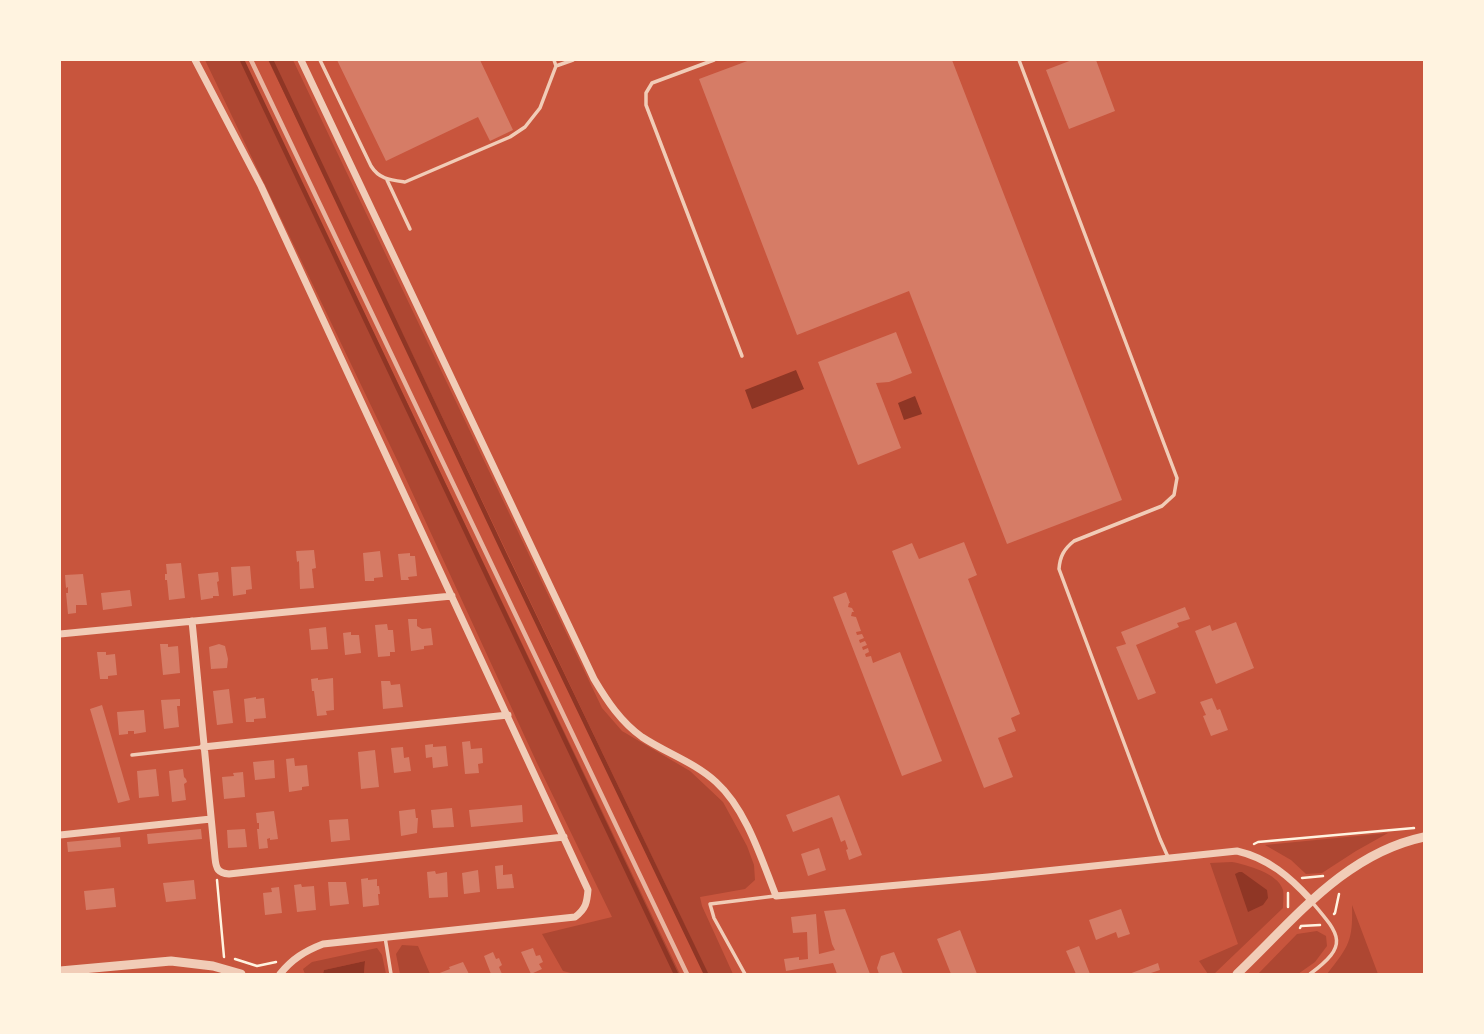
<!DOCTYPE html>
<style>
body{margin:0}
#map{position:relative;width:1484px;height:1034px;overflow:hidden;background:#c8553d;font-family:"Golos Text",sans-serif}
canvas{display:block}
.frame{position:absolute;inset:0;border:61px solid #fff3e0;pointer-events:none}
</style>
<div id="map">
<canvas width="1484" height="1034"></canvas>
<div class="frame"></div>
</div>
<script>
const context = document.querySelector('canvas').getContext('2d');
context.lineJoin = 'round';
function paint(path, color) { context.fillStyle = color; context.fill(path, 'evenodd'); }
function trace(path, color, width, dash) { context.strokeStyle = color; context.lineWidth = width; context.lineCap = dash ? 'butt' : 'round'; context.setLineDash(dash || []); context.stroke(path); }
paint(new Path2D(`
 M205,60H240L335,252L680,974H575L563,971L542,934L612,917L537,763L399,464Z
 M268,60H293L602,708L622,731L690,771L723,802L747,846L754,865L755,880L745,889L700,897L702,906L733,974H708L405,339Z
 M1388,833L1356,851L1322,873L1306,874L1291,860L1265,845Z
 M1232,862C1247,865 1278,873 1283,890C1284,895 1283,902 1283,908L1214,974H1208L1199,961L1238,944L1210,863Z
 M1352,905L1378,974H1327C1349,946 1353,941 1352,905Z
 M1317,931L1326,936L1327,946L1315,962L1298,974H1258L1297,934Z
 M402,945L418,946L430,974H400L396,954Z
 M377,948L382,955L386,974H364L365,961L324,970L323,974H305L303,969L312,962Z`), '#ae4732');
paint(new Path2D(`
 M796,370L804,389L752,409L745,390Z
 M915,396L922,414L904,420L898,403Z
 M1239,872H1242L1267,890L1268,898L1263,905L1248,912L1235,874Z
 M365,961L364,974H323L324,970Z`), '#8f3625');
trace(new Path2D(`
 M242,60L676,974
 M271,60L504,553L706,974`), '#8f3625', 4.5);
paint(new Path2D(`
 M337,60H480L513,130L490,141L478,117L386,161Z
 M750,60H952L1122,500L1007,544L909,291L797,335L699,79Z
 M1072,60H1096L1115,111L1069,129L1046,70Z
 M896,332L912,373L889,382L876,383L901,448L858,465L818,362Z
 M964,542L977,575L968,579L1020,714L1011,718L1016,731L998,738L1013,777L984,788L892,551L912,543L919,559Z
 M314,550L316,568L312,569L314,588L300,589L299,561L297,562L296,551Z
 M380,551L383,577L374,578V581H365L363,553Z
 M410,553V556H415L417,576L408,577L409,580H401L398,554Z
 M181,563L185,598L169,600L167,580H165V574H167L166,564Z
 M250,566L252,589L246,590V594L233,596L231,567Z
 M218,572L219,581L217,582L219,596H213V598L201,600L198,574Z
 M83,574L87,605H76V613L68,614L66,593H68V587L66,588L65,575Z
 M130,590L132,606L103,610L101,593Z
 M846,592L850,603H849L848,607L852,608L854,612H852L851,616L856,617L861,631L856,632L857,635L862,634L864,638L859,640L860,643L865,641L867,645L862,647L863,650L868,648L869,652L865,654L866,657L871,656L873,663L900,652L942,761L902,776L833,597Z
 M1185,607L1190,619L1177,623L1179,627L1136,645L1156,693L1138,700L1116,647L1126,644L1121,632Z
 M408,619H417V626L422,629L431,628L433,645L424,646V649L411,651Z
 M1236,622L1254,668L1216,684L1195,631L1210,625L1212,631Z
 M387,624L388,630H393L395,652H390V656L378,657L375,625Z
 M326,627L328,649L311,650L309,629Z
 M351,632V635H359L361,653L345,655L343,633Z
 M160,644H168V647L178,646L180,673L163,675Z
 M219,644L225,646L228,659L227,668L211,669L209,647Z
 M97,652H106V655L115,654L117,675L108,676V679H100Z
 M318,678V680L333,678L334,710L326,711L327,715L317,716L314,691H312L311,679Z
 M381,681H390L391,685L400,684L403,707L383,709Z
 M229,689L233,723L217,725L213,691Z
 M256,697V699L264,698L266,718L254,719V722H246L244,699Z
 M1212,698L1217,710L1220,709L1228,730L1211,736L1203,716L1206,715L1200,702Z
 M180,699V706H177L179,727L164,729L161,700Z
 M102,705L130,800L118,803L90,709Z
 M144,710L146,732L134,734V731H128V734L119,735L117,712Z
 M470,741L471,749L482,748L483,763L478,764L479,773L465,774L462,742Z
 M433,744V747L446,746L448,766L433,768L432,757L426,758L425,745Z
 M403,747L404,758L409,757L411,771L394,773L391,748Z
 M375,750L379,787L361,789L358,752Z
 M294,758L295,766L307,765L309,786L302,787V790L289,792L286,759Z
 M274,760L275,778L255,780L253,762Z
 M156,769L159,796L139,798L137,771Z
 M183,769L184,777L186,779L187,782L184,784L186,800L172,802L169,771Z
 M243,772L245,797L224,799L222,777L234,776L233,773Z
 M839,795L862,855L849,860L846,850L848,849L845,840L841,842L832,817L793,832L786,815Z
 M522,805L523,822L471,827L469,810Z
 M452,808L454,827L433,828L431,810Z
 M415,809L416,818H418L417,833L401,836L399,811Z
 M274,811L278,839L270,840V838L267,839L268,848L259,849L257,829H259V823H257L256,813Z
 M348,819L350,840L331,842L329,820Z
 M201,829L202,839L148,844L147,834Z
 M245,829L247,847L228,848L227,830Z
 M120,837L121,847L68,852L67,842Z
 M819,848L826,870L808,876L801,854Z
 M503,865V875L512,874L514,888L497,889L495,866Z
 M478,870L480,892L464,894L462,873Z
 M435,871L436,874L447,872L448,897L429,898L427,872Z
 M368,878V880L377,879V886H379L380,894H378L379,905L363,907L361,879Z
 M194,880L196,899L166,902L163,883Z
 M328,882H346L349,904L330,906Z
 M301,884L302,887L314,886L316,910L297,912L294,885Z
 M279,887L282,913L265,915L263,893L272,892L271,888Z
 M114,888L116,907L86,910L84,891Z
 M845,909L870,974H837L833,963L786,971L784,959L799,957V960L808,959L807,932L793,933L791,917L816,914L819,954L835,950L832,944L824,911Z
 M1121,909L1130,934L1118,938L1116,932L1096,940L1089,920Z
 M960,930L977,974H951L937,939Z
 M1079,946L1090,974H1076L1066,951Z
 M533,948L536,956L540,955L543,962L539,964L542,969L531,974L521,952Z
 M493,952L496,959L499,958L502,965L499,967L502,974H491L484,956Z
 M894,952L903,974H879L877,968L881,956Z
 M463,962L469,974H437L450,969L449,967Z
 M1158,963L1160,970L1148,974H1129Z`), '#d67c66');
trace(new Path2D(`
 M1254,844L1258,842L1414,828
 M1302,878L1323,876
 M217,880L224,957
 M1288,907V893
 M1334,914L1335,913L1339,894
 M1300,928L1301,926L1320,925
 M235,959L257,966L276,962`), '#fff3e0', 2.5);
trace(new Path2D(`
 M320,60L371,166C379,179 390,180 405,182L510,137L525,127L540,108L556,66L554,60
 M714,60L652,83L646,93V105L742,356
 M1019,60L1177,478L1174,495L1162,506L1074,541C1064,549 1060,556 1059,569L1160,839L1168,857
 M556,66L573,60
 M387,180L410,229
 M132,755L203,747
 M385,937L391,974
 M745,974L714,918L710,904L775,896
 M1310,974C1349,945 1341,936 1312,902`), '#f1ccb7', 3.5);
trace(new Path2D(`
 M195,60L261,186L588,890C587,902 586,909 575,917L323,944C305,951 292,959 280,974
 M301,60L594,679C607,701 621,722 642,737C666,753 694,762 716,782C746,809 761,858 776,896L988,877L1237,851C1268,858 1290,877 1311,900
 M192,621L215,858C216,869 218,873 229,874L564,837
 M60,634L452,596
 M203,747L508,715
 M60,835L211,819`), '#f1ccb7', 7);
trace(new Path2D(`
 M60,971L171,961L213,966L241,974
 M1237,974C1294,920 1344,854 1424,837`), '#f1ccb7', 9);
trace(new Path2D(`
 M251,60L687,974`), '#e9b49f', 4.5);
</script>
